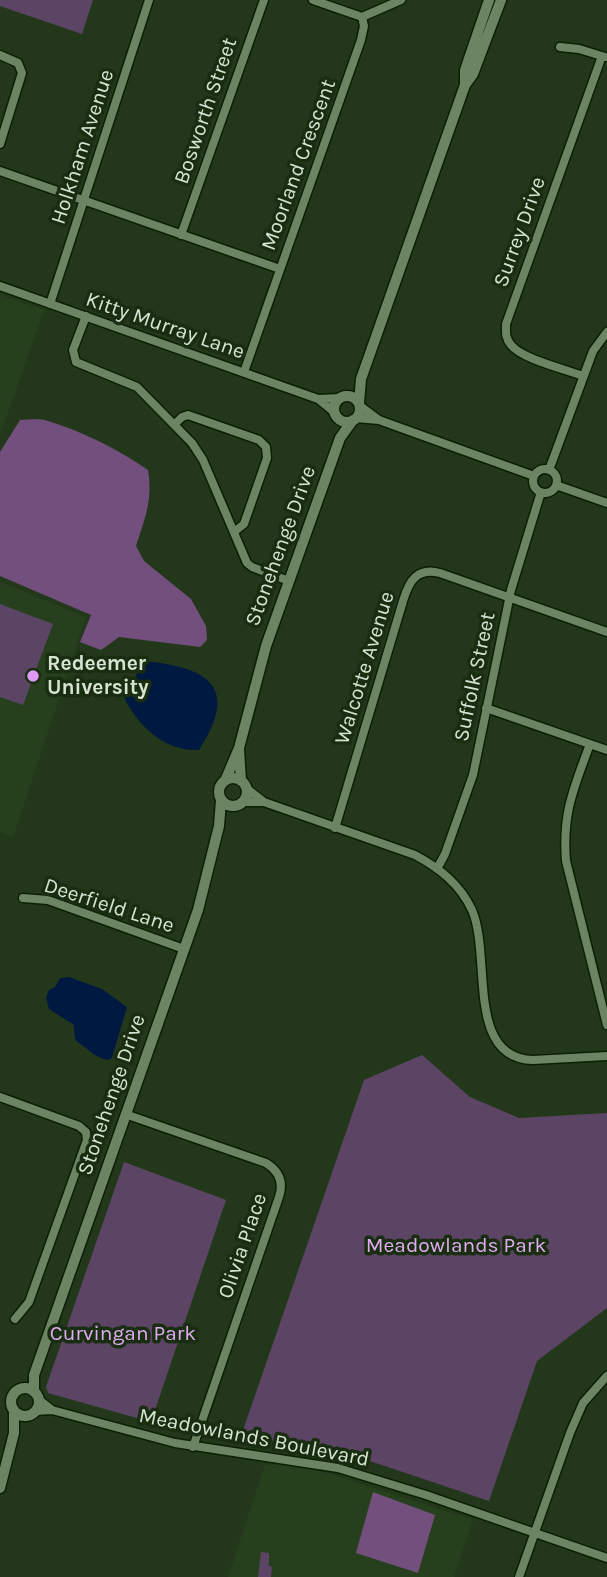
<!DOCTYPE html>
<style>
body{margin:0}
canvas{display:block;background:#23381b}
</style>
<canvas width="607" height="1577"></canvas>
<script>
const context = document.querySelector('canvas').getContext('2d');
context.lineJoin = 'round';
function paint(path, color) { context.fillStyle = color; context.fill(path, 'evenodd'); }
function trace(path, color, width, dash) { context.strokeStyle = color; context.lineWidth = width; context.lineCap = dash ? 'butt' : 'round'; context.setLineDash(dash || []); context.stroke(path); }
function label(font, color, halo, rows, align = 'center') {
  context.font = font + ' Karla,sans-serif'; context.lineWidth = 7; context.setLineDash([]); context.textBaseline = 'middle'; context.strokeStyle = halo; context.fillStyle = color; for (const [text, x, y, turn = 0] of rows) {
    context.save(); context.translate(x, y); context.rotate((+turn || 0) * Math.PI / 180); context.textAlign = isNaN(turn) ? turn : align; if (halo) context.strokeText(text, 0, 0); context.fillText(text, 0, 0); context.restore();
  }
}
paint(new Path2D(`
 M0,295L44,310L0,435Z
 M0,582L86,617L13,837L0,832Z
 M265,1465H289L326,1473L473,1520L454,1577H228Z`), '#26401d');
paint(new Path2D(`
 M0,0H93L82,34L0,6Z
 M0,604L53,624L23,705L0,697Z
 M422,1055L470,1097L519,1118L607,1113V1308L537,1361L489,1501L352,1455L305,1445L241,1436L364,1080Z
 M124,1162L226,1200L151,1422L48,1393L46,1387Z
 M261,1552L269,1553V1566L272,1567L271,1577H258Z`), '#5c4464');
paint(new Path2D(`
 M20,420C29,420 39,418 48,421C82,431 119,450 148,470C153,500 145,518 136,546L144,561L191,599L206,626L207,640L200,647L119,637L101,650L80,642L91,615L0,576V452Z
 M373,1492L435,1515L418,1573L356,1553Z`), '#724f7d');
paint(new Path2D(`
 M144,661C207,667 241,686 199,750C166,752 137,726 124,697Z
 M69,977L102,989L127,1007L112,1058L107,1060C97,1057 93,1054 86,1048C73,1038 75,1043 74,1025L49,1009L46,998L49,990L55,987L60,978Z`), '#001941');
const minor = new Path2D(`
 M313,0L362,17
 M362,17L401,0
 M560,47L579,49L605,57
 M0,55L18,63L22,73L0,144
 M0,171L280,269
 M181,235L264,0
 M0,286L318,399L334,412
 M50,304L149,0
 M86,316L73,350L76,362L137,387L192,443L203,460L247,563L252,567L289,581
 M244,372L361,40L364,26L362,17
 M583,376C565,369 522,359 511,345C505,338 506,332 506,324L602,56
 M318,399L340,398
 M360,406L379,420L534,476
 M356,418L379,420
 M175,424L182,417L188,415L259,440L266,447L267,458L244,524L234,532
 M533 481a12 12 0 1 1 24 0a12 12 0 1 1-24 0Z
 M549,470L593,351L607,332
 M556,485L607,503
 M486,708L607,750
 M590,744C574,788 562,813 566,861L607,1025
 M246,788L264,802L415,855C439,868 460,884 472,910C492,956 465,1058 533,1060L607,1056
 M242,802H264
 M335,828L403,601C409,581 417,567 440,573L607,632
 M438,867L445,854L473,775L511,590L541,492
 M23,898L48,900L184,949
 M0,1097L79,1126L86,1132L87,1140L29,1302L15,1319
 M125,1114L266,1163C279,1171 284,1182 279,1197L193,1447
 M38,1399L52,1410L175,1443L338,1468L426,1495L607,1558
 M35,1411L52,1410
 M519,1577L570,1433L583,1403L607,1376`);
const tertiary = new Path2D(`
 M465,84V70L489,0
 M334 409a13 13 0 1 1 26 0a13 13 0 1 1-26 0Z
 M359,403L361,379L465,85L473,74L501,0
 M239,749L241,781
 M219 792a14 14 0 1 1 28 0a14 14 0 1 1-28 0Z
 M225,781L239,748L266,646L340,438L353,420
 M11 1402a14 14 0 1 1 28 0a14 14 0 1 1-28 0Z
 M34,1392V1375L198,910L219,826L221,800
 M0,1488L14,1433V1410`);
trace(minor, '#0b1f04', 11);
trace(tertiary, '#0b1f04', 13);
trace(minor, '#6c8463', 8);
trace(tertiary, '#6c8463', 10);
for (const [x, y, r, color] of [
 [33,676,7,"#dd99f3"]
]) { const dot = new Path2D(); dot.arc(x, y, r, 0, 2 * Math.PI); context.fillStyle = color; context.fill(dot); trace(dot, '#192e11', 2.5); }
label('21px', '#d7e4d2', '#192e11', [
 ["Bosworth Street",206,111,-71],
 ["Holkham Avenue",83,147,-72],
 ["Moorland Crescent",299,165,-70],
 ["Surrey Drive",520,232,-70],
 ["Kitty Murray Lane",165,326,19],
 ["Stonehenge Drive",281,546,-70],
 ["Walcotte Avenue",365,668,-73],
 ["Suffolk Street",475,677,-78],
 ["Deerfield Lane",109,906,18],
 ["Stonehenge Drive",112,1095,-71],
 ["Olivia Place",243,1246,-71],
 ["Meadowlands Boulevard",254,1438,11]
]);
label('bold 21px', '#d7e4d2', '#192e11', [
 ["Redeemer",47,664],
 ["University",47,688]
], 'left');
label('21px', '#e1abf2', '#192e11', [
 ["Meadowlands Park",456,1246],
 ["Curvingan Park",123,1334]
]);
</script>
